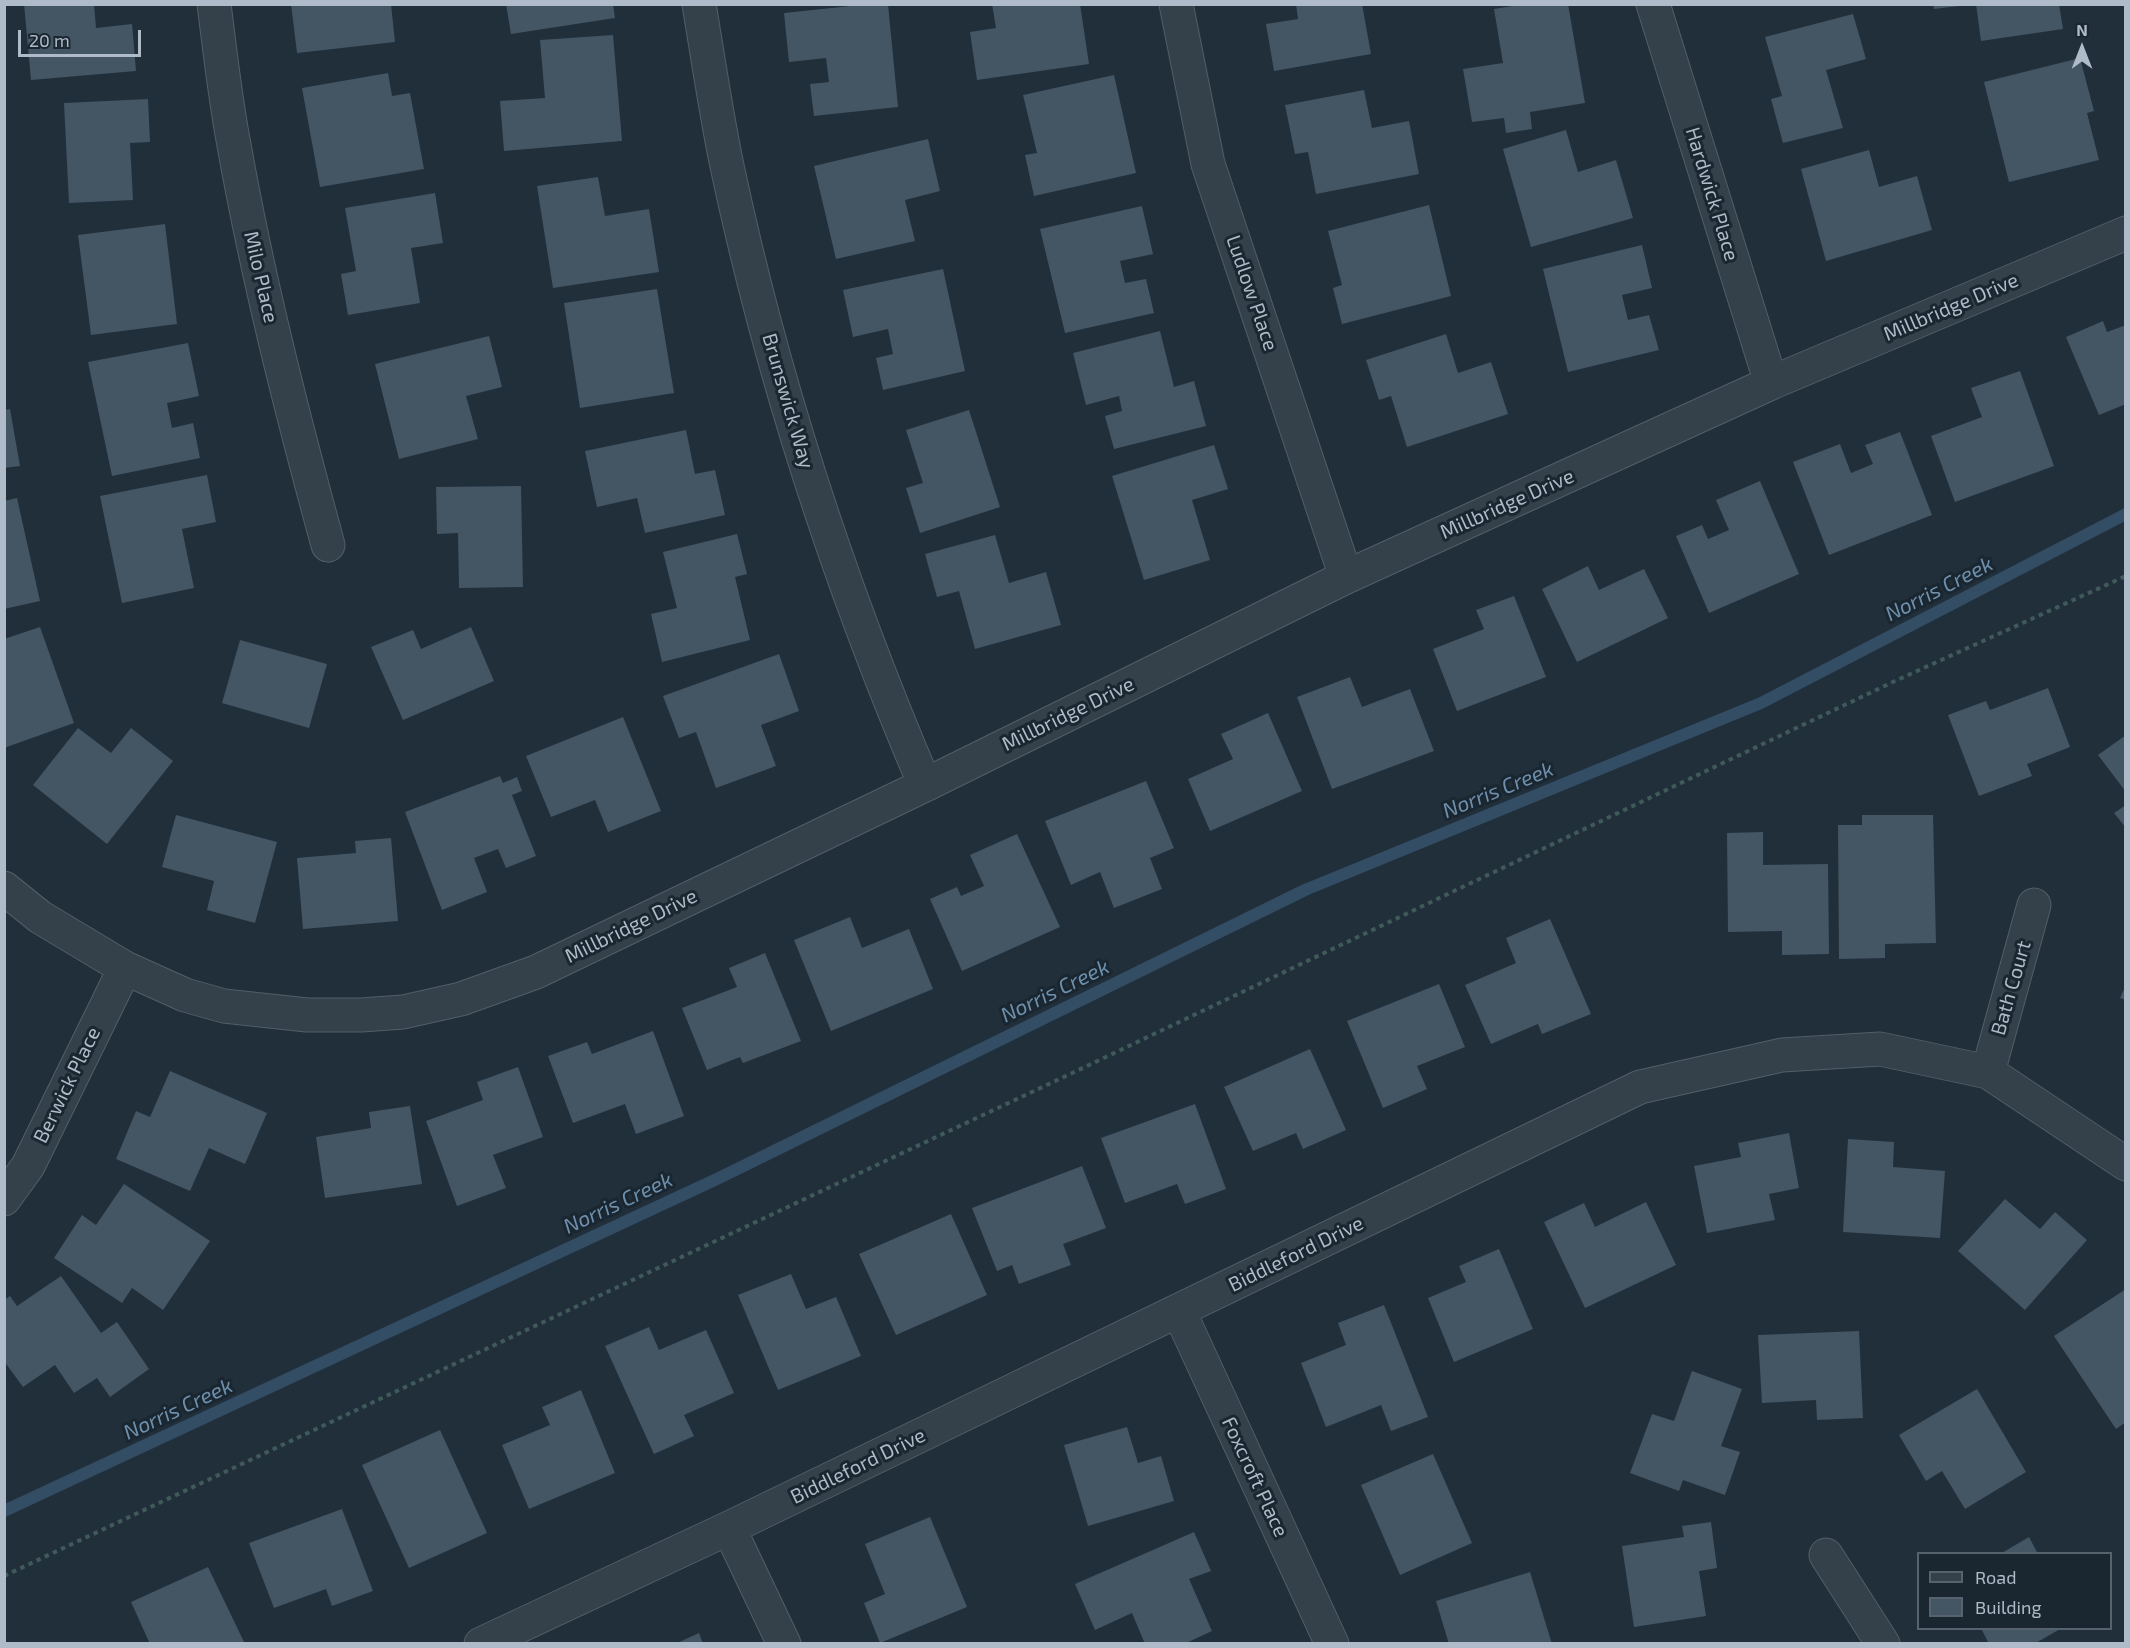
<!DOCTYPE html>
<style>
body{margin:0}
#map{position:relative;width:2130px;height:1648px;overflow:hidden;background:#212f3b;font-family:"Exo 2",sans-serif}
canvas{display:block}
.frame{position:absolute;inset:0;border:6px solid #afbbc8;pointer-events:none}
.legend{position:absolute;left:1917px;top:1552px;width:195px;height:78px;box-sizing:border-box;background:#1a2630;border:2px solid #56626d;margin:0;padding:8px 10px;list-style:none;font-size:18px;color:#afbbc8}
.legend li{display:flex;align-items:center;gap:12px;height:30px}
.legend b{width:30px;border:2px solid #56626d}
.north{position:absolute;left:2052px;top:18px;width:60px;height:60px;-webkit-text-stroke:4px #1a2630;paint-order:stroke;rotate:0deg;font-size:16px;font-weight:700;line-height:24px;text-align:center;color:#afbbc8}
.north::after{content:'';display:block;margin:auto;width:21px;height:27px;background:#afbbc8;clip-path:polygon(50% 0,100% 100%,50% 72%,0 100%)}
.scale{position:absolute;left:18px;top:30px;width:123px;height:27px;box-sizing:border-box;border:3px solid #afbbc8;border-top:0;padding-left:8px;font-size:18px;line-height:21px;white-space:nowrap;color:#afbbc8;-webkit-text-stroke:4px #1a2630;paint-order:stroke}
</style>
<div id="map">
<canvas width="2130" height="1648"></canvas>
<div class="frame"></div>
<ul class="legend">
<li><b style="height:8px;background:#34414b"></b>Road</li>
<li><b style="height:16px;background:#445563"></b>Building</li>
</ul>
<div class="north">N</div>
<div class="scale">20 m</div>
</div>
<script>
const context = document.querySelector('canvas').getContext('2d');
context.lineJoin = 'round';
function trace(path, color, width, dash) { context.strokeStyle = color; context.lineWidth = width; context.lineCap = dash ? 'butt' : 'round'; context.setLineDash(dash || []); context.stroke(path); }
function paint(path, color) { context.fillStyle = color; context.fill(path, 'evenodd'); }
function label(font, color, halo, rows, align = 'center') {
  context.font = font + ' "Exo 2",sans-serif'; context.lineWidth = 6; context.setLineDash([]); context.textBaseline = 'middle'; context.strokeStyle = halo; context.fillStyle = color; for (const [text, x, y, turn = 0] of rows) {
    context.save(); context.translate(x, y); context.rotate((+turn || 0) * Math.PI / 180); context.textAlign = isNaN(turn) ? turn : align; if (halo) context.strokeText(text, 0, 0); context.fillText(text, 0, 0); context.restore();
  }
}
trace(new Path2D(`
 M4,1511L719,1178L1305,890L1761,703L2126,514`), '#334d64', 12);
paint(new Path2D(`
 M24,4H94L96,28L132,24L136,71L31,80Z
 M291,4H391L395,42L297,53Z
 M506,4H613L615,18L511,34Z
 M869,4H888L898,107L814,116L810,84L829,82L826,58L789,62L784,13Z
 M992,4H1080L1089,64L977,80L970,32L996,28Z
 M1296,4H1362L1371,54L1274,71L1266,24L1298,19Z
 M1525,4H1568L1585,103L1530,112L1532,129L1506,133L1504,118L1472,122L1463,69L1503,63L1494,9Z
 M1933,4H1958L1959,6L1934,9Z
 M1976,4H2059L2063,29L1981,41Z
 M1853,14L1866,59L1826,70L1843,128L1783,143L1771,99L1782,96L1765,37Z
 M613,35L622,141L504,151L500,101L545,98L540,40Z
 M2080,58L2094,111L2087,113L2099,160L2009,182L1984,82Z
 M388,73L392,96L410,93L424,169L320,187L302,88Z
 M1114,75L1136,173L1034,196L1025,155L1037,153L1023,95Z
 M1364,90L1372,128L1409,121L1419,174L1316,194L1308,152L1295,154L1285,105Z
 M148,99L150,142L130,143L133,200L69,203L64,103Z
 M1566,130L1578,172L1616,160L1633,218L1531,247L1503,149Z
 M928,139L940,191L905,200L915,241L836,259L814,166Z
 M1869,150L1879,187L1917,176L1932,230L1826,261L1801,169Z
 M598,177L605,216L649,209L659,272L553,288L537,186Z
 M435,193L443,243L411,248L420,303L348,315L341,274L356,271L345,208Z
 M1429,205L1451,296L1342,324L1333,288L1342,285L1328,231Z
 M1142,206L1153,254L1120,261L1125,283L1146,279L1154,313L1065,333L1040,229Z
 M165,224L177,324L91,335L78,235Z
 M1642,245L1652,288L1622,295L1628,320L1649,315L1659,350L1568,372L1543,269Z
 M943,269L965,371L883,390L876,358L893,354L888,329L853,337L843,290Z
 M657,289L674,393L580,408L564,303Z
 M2103,321L2107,332L2126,325V404L2099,415L2066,337Z
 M1160,331L1174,387L1194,381L1206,426L1114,449L1105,416L1122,411L1119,396L1086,405L1073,353Z
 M1446,334L1458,373L1491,362L1508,414L1407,447L1391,396L1379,400L1366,360Z
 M489,336L502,387L466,396L478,439L399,459L375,364Z
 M188,343L199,396L167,403L172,428L193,423L200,458L112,476L88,362Z
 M2020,371L2054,466L1955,502L1931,436L1982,417L1971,388Z
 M10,409L20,466L4,468V410Z
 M969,410L1000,507L920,533L906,488L923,483L906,430Z
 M686,430L695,474L715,470L725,515L645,533L637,498L597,507L585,451Z
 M1900,432L1932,515L1829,555L1793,462L1840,444L1851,473L1873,464L1865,445Z
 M1214,445L1228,489L1192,500L1210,560L1144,580L1112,476Z
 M207,475L216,522L182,529L194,588L122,603L100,496Z
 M1760,481L1799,574L1709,613L1676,536L1702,525L1708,539L1729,530L1716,500Z
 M521,486L523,587L459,588L458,533L437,534L436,487Z
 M17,498L40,601L4,609V501Z
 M737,534L747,574L735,577L750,640L662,662L651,614L677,608L663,552Z
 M995,535L1009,583L1046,572L1061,625L975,649L959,591L937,597L925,554Z
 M1588,566L1599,590L1644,569L1668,618L1577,662L1542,589Z
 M1514,596L1546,677L1457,711L1433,649L1484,629L1476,610Z
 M40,627L74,723L4,748V639Z
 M471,627L494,681L403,720L371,647L413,630L421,649Z
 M240,640L327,664L309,728L222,703Z
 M779,654L799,711L761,725L776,766L716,788L696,732L679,738L663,696Z
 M1350,677L1362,707L1410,689L1434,751L1332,789L1297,697Z
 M2048,688L2070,747L2027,764L2032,776L1979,796L1948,715L1986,701L1990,710Z
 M1268,713L1302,791L1210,831L1188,779L1233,759L1221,734Z
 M623,717L661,811L608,832L595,800L551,817L526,756Z
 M78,728L111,753L131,728L173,761L107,844L33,785Z
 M2126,735V792L2098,755Z
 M500,776L503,783L517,777L522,791L512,795L536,856L506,868L498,849L474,858L487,892L442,910L405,812Z
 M1146,781L1174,848L1150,858L1162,889L1114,908L1100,872L1071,885L1045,821Z
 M2126,805V828L2114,813Z
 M176,815L277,842L255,923L207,910L214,881L162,867Z
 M1862,815H1933L1936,943L1885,944V958L1839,959L1838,825H1862Z
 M1763,832V865L1828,864L1829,954L1782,955V931L1728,932L1727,833Z
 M1017,834L1060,927L962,971L930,899L957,887L961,896L984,886L970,855Z
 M391,838L398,921L303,929L297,858L356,853L355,841Z
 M850,917L862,948L909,929L933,989L831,1031L794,940Z
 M1550,919L1591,1014L1542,1034L1538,1024L1491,1044L1465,985L1516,963L1506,938Z
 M765,953L801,1041L743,1063L740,1057L707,1070L682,1008L737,987L729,968Z
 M1439,984L1465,1047L1417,1066L1427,1089L1383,1108L1347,1021Z
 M2126,985V1000L2120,998Z
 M653,1031L684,1116L636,1134L625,1104L573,1123L548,1056L587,1042L592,1054Z
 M1310,1049L1346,1130L1303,1149L1296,1133L1253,1151L1224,1087Z
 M518,1067L543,1137L493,1155L506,1188L457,1206L426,1121L483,1100L477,1082Z
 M170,1071L267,1113L245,1164L209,1148L190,1191L116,1159L136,1111L150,1117Z
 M1195,1104L1226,1189L1185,1204L1177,1184L1125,1203L1101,1138Z
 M410,1106L422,1184L325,1198L316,1137L371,1128L369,1112Z
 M1789,1133L1799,1188L1769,1194L1775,1220L1707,1233L1694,1166L1741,1157L1738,1143Z
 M1848,1139L1894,1142L1893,1167L1945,1171L1940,1238L1843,1232Z
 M1082,1166L1106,1228L1063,1244L1071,1265L1019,1284L1012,1265L997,1271L972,1208Z
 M124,1184L210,1241L163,1310L132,1288L122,1303L54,1258L82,1215L96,1225Z
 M2005,1199L2040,1229L2055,1212L2087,1240L2025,1310L1958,1251Z
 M1646,1202L1676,1265L1585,1308L1544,1222L1584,1203L1595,1227Z
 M951,1214L987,1295L896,1335L859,1254Z
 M1499,1249L1533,1329L1454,1362L1428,1298L1466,1282L1459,1266Z
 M791,1274L806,1309L836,1297L861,1356L778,1390L738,1295Z
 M61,1276L101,1333L117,1322L149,1369L110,1397L97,1378L74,1393L55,1365L23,1387L4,1361V1300L10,1296L17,1306Z
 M2126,1289V1422L2116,1429L2054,1336Z
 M1384,1305L1428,1417L1391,1431L1381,1405L1326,1427L1301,1363L1346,1345L1338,1323Z
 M649,1327L659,1350L706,1330L734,1393L684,1415L694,1436L654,1454L605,1346Z
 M1859,1331L1863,1418L1817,1420L1816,1400L1762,1403L1758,1335Z
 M1692,1371L1742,1389L1721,1446L1740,1452L1725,1495L1683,1480L1679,1491L1630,1473L1652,1414L1674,1421Z
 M1977,1389L2026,1472L1965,1509L1942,1471L1926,1481L1899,1435Z
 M581,1390L615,1473L529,1509L502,1445L550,1425L542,1407Z
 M1127,1427L1138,1463L1161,1456L1174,1501L1088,1526L1064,1445Z
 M440,1430L487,1533L409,1568L362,1465Z
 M1433,1454L1472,1543L1400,1575L1361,1485Z
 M342,1509L373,1591L332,1606L326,1589L274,1608L249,1543Z
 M930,1517L967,1607L880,1643L864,1603L885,1594L865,1544Z
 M1711,1522L1717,1568L1699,1571L1706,1616L1634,1627L1622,1546L1684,1537L1682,1526Z
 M1194,1532L1211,1571L1189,1579L1212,1631L1184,1644H1145L1132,1613L1095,1630L1075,1584Z
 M2029,1537L2038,1554H2000Z
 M208,1567L245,1644H150L131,1602Z
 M1530,1572L1552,1644H1449L1436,1601Z
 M1981,1628H2062L2034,1644H1989Z
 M699,1633L703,1644H675Z`), '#445563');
const minor = new Path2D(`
 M214,4C220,51 225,98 234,145C258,280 292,413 328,545
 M699,4C708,58 716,113 727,166C772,378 840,586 925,785
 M1176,4L1208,164L1346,577
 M1653,4L1771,383
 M4,888L40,917L125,968L185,995L224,1006L307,1015H361L403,1012L461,999L536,972L925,785L1346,577L1771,383L2126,233
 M1988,1072L2034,905
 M4,1199L28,1166L125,968
 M1179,1311L1332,1644
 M729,1528L784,1644
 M1826,1555L1883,1644
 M481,1644L729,1528L1640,1087L1782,1055L1880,1049L1988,1072L2126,1164`);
trace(minor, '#525e69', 35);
trace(new Path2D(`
 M4,1576L1068,1075L1895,681L2126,576`), '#405959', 4, [4.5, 4.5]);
trace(minor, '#34414b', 33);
label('20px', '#afbbc8', '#1a2630', [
 ["Hardwick Place",1712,194,73],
 ["Milo Place",261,277,77],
 ["Ludlow Place",1252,293,71],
 ["Millbridge Drive",1951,307,-23],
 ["Brunswick Way",788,401,74],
 ["Millbridge Drive",1507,504,-24],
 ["Millbridge Drive",1068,714,-26],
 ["Millbridge Drive",631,926,-26],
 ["Bath Court",2011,988,-74],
 ["Berwick Place",67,1085,-64],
 ["Biddleford Drive",1296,1254,-26],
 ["Biddleford Drive",858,1466,-26],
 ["Foxcroft Place",1255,1477,65]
]);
label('italic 21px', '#6e90ad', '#1a2630', [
 ["Norris Creek",1939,589,-27],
 ["Norris Creek",1498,790,-22],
 ["Norris Creek",1055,991,-26],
 ["Norris Creek",618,1203,-25],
 ["Norris Creek",178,1409,-25]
]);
</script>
